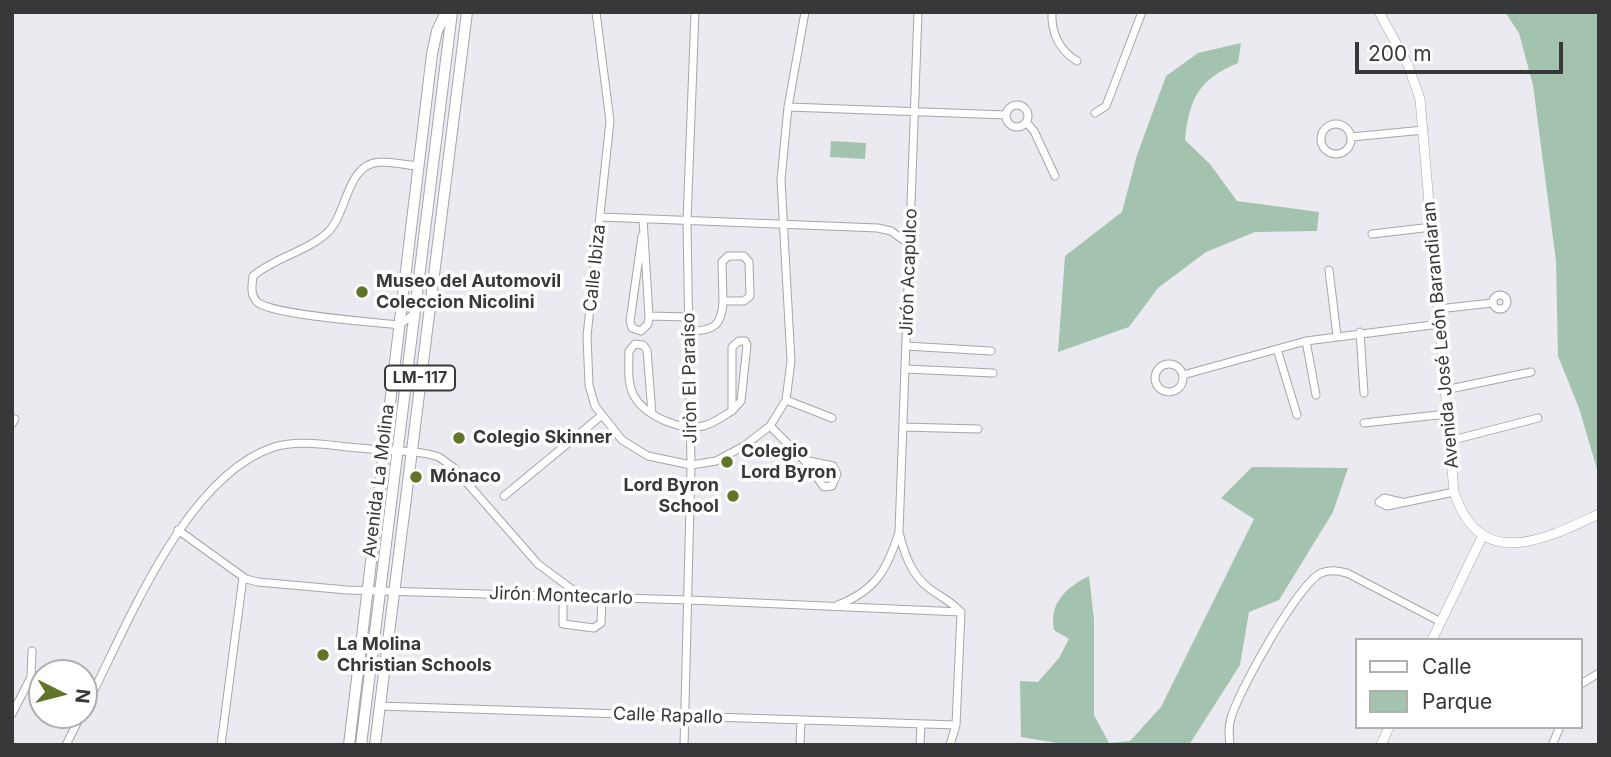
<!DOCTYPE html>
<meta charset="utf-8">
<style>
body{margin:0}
#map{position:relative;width:1611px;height:757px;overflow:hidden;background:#ebeaf1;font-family:Inter,sans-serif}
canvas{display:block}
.frame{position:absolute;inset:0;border:14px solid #38383a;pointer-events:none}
.legend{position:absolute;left:1355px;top:638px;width:228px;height:91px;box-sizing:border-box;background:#fff;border:2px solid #afafb0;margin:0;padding:9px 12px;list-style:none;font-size:21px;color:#38383a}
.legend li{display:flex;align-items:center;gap:14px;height:35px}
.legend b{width:35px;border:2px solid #afafb0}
.north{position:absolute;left:28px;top:659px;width:70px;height:70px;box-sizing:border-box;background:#fff;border:2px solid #afafb0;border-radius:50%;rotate:96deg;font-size:19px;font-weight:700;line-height:28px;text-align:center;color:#38383a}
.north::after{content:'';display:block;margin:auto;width:24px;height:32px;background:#5f7628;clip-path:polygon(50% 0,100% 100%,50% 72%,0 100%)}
.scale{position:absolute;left:1355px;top:42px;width:208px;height:32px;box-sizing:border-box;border:4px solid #38383a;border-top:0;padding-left:9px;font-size:21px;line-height:24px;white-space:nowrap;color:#38383a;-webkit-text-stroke:5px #fff;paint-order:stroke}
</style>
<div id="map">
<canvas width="1611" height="757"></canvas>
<div class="frame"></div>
<ul class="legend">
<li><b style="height:9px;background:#fff"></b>Calle</li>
<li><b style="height:19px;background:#a4c3af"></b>Parque</li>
</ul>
<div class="north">N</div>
<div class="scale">200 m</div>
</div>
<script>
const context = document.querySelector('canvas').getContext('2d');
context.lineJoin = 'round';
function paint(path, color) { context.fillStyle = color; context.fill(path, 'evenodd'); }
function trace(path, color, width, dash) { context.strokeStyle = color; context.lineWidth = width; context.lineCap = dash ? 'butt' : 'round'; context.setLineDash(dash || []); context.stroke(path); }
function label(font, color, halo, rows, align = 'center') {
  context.font = font + ' Inter,sans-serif'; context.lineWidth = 7; context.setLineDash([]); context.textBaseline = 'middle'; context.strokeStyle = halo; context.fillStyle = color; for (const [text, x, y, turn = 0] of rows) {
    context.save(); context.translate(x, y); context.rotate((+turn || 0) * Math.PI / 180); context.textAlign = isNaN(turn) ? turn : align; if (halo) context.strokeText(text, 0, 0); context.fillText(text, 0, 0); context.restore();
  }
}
paint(new Path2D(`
 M1505,12H1599V476L1579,408L1558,356L1556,261L1533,85L1519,33Z
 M1241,43L1238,63C1199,79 1189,99 1185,140L1210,164L1237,201L1319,212L1317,231L1255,232L1206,252L1158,288L1129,327L1058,352L1065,256L1122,212L1137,155L1166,76L1198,53Z
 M831,141L866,143L865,159L830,157Z
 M1252,467L1348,468L1333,512L1279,600L1249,612L1240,665L1189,745H1069L1021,737L1020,681L1038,682L1059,658L1069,639L1054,630C1049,602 1067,587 1089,576L1094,620V715L1109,743L1130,741L1161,707L1254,519L1221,498Z`), '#a4c3af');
const minor = new Path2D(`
 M596,12L610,121L587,336L589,385L595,406L622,440L648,456L691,465L716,461L744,446L770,426L786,400L791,361L781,180L788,107L805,12
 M918,12L899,532C904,553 911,575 930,589C941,597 952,602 961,612L956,725L950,745
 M1052,12C1051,32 1059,50 1077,61
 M1006 116a11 11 0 1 1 22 0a11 11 0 1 1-22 0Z
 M788,107L1006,115
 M1095,113L1106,106L1142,12
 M1026,122L1034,131L1055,176
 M1321 139a15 15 0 1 1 30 0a15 15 0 1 1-30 0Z
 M1351,137L1424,130
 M600,217L878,228L891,231L909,244
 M1372,234L1432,227
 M642,236L630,321L632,328L641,331L648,324L649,316L643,219
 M728,256H744L749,262L750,296L744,301H723L722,262Z
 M1329,270L1337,336
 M1493 302a7 7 0 1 1 14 0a7 7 0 1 1-14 0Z
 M1438,309L1492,303
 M414,314L399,325C374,322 272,315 257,302C250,295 252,285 253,276C275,257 307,252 328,232C348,212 346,164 380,162C393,162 406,165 418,166
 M649,316L690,317
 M690,331C713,331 722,326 723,301
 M1360,332L1364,393
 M739,341H745L747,345L741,401L732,411V347Z
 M1306,341L1316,395
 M906,346L991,351
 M1277,349L1297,415
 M1155 378a14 14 0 1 1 28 0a14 14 0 1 1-28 0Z
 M905,369L993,373
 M1183,375L1306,341L1440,324
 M1445,390L1531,372
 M786,400L832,418
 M652,414L647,350L643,345L635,344L629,351C629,365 627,381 633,394C644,416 680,431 703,426C713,424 723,416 732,411
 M1364,423L1447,414
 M12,424L15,419
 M770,426L804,460L824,487L832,486L837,474L833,466L804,460
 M903,427L978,429
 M1449,441L1538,418
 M504,496L601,416
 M1401,502L1384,498L1379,502L1387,506L1454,492
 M178,530L246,579L258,582L347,590L689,600L961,612
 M563,596V624L594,628L601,623L602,597
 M838,605C876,590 887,570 899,532
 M1581,684L1599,673
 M379,706L956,725
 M84,710C126,630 183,477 274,447C300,439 332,446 359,448C385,451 414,449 439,457L454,468L538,564L581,596
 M12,714L31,677L32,651
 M66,745L81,715
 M221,745L243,577
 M684,745L691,465L687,221L695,12
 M800,745L801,720
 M920,745L921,724
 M1230,745C1229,736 1228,727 1231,718C1238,692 1298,584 1321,573C1330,569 1338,571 1347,573L1441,622
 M1552,745L1560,727`);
const tertiary = new Path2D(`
 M1379,12L1408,65L1420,99L1454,492C1480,572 1544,540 1599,514
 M1432,640L1483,535
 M1381,745L1389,727`);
const primary = new Path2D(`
 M349,745L432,54L437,31L446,12
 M361,745L452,12
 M375,745L467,12`);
trace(minor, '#a5a5ab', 9);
trace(tertiary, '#a5a5ab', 10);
trace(primary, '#a5a5ab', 12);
trace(minor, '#fff', 7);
trace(tertiary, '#fff', 9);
trace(primary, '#fff', 10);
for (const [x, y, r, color] of [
 [362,292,7,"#5f7628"],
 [459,438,7,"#5f7628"],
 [727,462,7,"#5f7628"],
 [416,477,7,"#5f7628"],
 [733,496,7,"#5f7628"],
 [323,655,7,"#5f7628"]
]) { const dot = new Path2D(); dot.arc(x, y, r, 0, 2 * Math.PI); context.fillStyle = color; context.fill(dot); trace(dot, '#fff', 2.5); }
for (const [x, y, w] of [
 [420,378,70]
]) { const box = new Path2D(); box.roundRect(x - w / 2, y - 12.5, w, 25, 5); context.fillStyle = '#fff'; context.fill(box); trace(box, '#38383a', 2); }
label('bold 16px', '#38383a', null, [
 ["LM-117",420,378]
]);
label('18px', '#38383a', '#fff', [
 ["Calle Ibiza",595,268,-84],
 ["Jirón Acapulco",909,272,-88],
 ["Avenida José León Barandiaran",1441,335,-95],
 ["Jiròn El Paraíso",690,378,-91],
 ["Avenida La Molina",379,481,-83],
 ["Jirón Montecarlo",561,596,2],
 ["Calle Rapallo",668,716,2]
]);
label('bold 18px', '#38383a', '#fff', [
 ["Museo del Automovil",376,282],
 ["Coleccion Nicolini",376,303],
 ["Colegio Skinner",473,438],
 ["Colegio",741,452],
 ["Lord Byron",741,473],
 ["Mónaco",430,477],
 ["Lord Byron",719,486,"right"],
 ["School",719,507,"right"],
 ["La Molina",337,645],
 ["Christian Schools",337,666]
], 'left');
</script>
